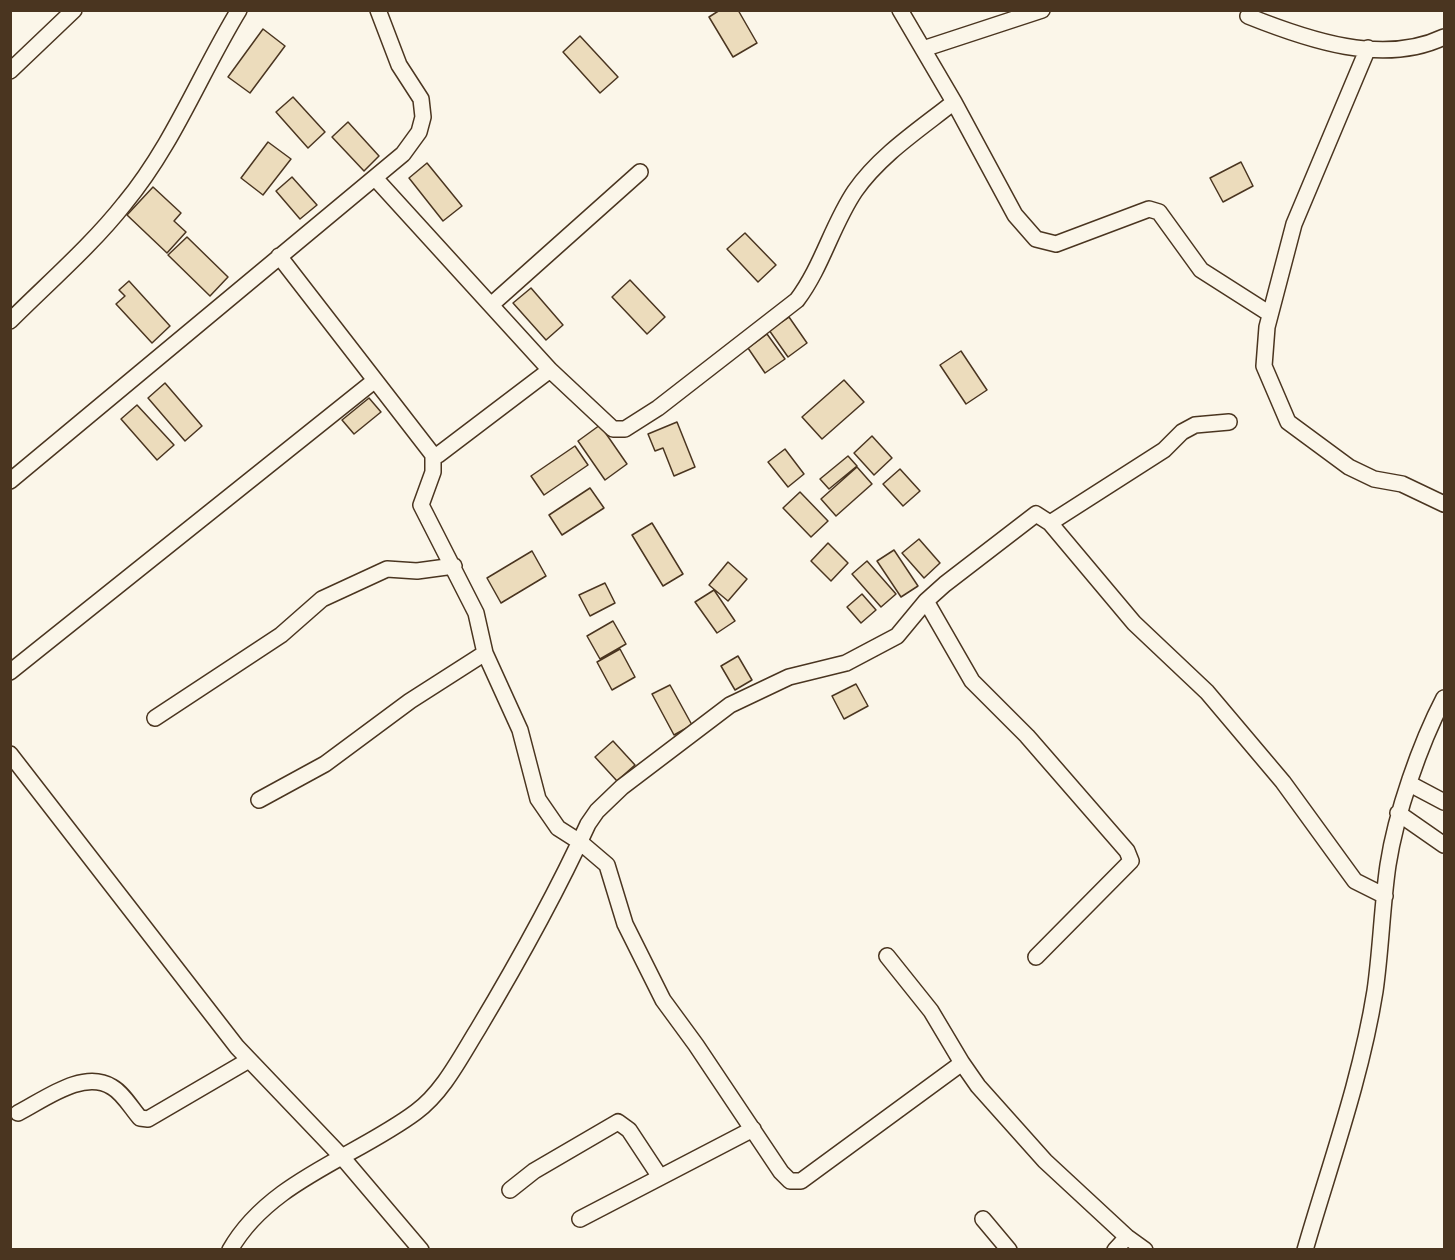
<!DOCTYPE html>
<style>
body{margin:0}
#map{position:relative;width:1455px;height:1260px;overflow:hidden;background:#fbf6e9;font-family:"PT Sans",sans-serif}
canvas{display:block}
.frame{position:absolute;inset:0;border:12px solid #4a3520;pointer-events:none}
</style>
<div id="map">
<canvas width="1455" height="1260"></canvas>
<div class="frame"></div>
</div>
<script>
const context = document.querySelector('canvas').getContext('2d');
context.lineJoin = 'round';
function paint(path, color) { context.fillStyle = color; context.fill(path, 'evenodd'); }
function trace(path, color, width, dash) { context.strokeStyle = color; context.lineWidth = width; context.lineCap = dash ? 'butt' : 'round'; context.setLineDash(dash || []); context.stroke(path); }
const building = new Path2D(`
 M720,10H738L757,43L733,57L709,17Z
 M263,29L285,46L250,93L228,77Z
 M580,36L618,77L600,93L563,52Z
 M293,97L325,132L308,148L276,112Z
 M348,122L379,156L364,171L332,137Z
 M268,142L291,159L263,195L241,178Z
 M1241,162L1253,186L1223,202L1210,178Z
 M427,163L462,206L443,221L409,178Z
 M292,177L317,205L300,219L276,191Z
 M153,187L181,213L174,221L186,232L167,253L127,215Z
 M745,233L776,265L758,282L727,249Z
 M187,237L228,277L210,296L168,255Z
 M630,280L665,317L647,334L612,297Z
 M129,281L170,326L152,343L116,304L125,296L119,290Z
 M531,288L563,325L546,340L513,303Z
 M789,317L807,343L788,357L769,330Z
 M767,334L785,359L765,373L748,348Z
 M961,351L987,390L966,404L940,365Z
 M844,380L864,402L822,439L802,417Z
 M165,383L202,426L185,441L148,398Z
 M369,398L381,412L354,434L342,420Z
 M137,405L174,445L157,460L121,419Z
 M677,422L695,467L674,476L663,448L655,451L648,434Z
 M600,425L627,464L605,480L578,441Z
 M872,436L892,458L874,475L854,453Z
 M575,446L588,465L544,495L531,476Z
 M785,449L804,474L788,487L768,462Z
 M848,456L857,466L829,489L820,479Z
 M857,467L872,484L836,516L821,499Z
 M900,469L920,491L903,506L883,484Z
 M590,488L604,508L562,535L549,515Z
 M800,492L828,521L811,537L783,508Z
 M652,523L683,574L663,586L632,535Z
 M919,539L940,563L924,578L902,553Z
 M828,543L848,563L831,581L811,561Z
 M894,550L918,586L901,597L877,561Z
 M532,551L546,576L501,603L487,578Z
 M867,561L896,594L881,607L852,574Z
 M728,562L747,579L728,601L709,585Z
 M605,583L615,603L590,616L579,595Z
 M714,590L735,621L717,633L695,602Z
 M862,594L876,610L861,623L847,607Z
 M613,621L626,644L600,659L587,636Z
 M620,649L635,677L612,690L597,662Z
 M738,656L752,680L735,690L721,666Z
 M856,684L868,706L844,719L832,696Z
 M670,685L692,725L674,735L652,694Z
 M613,741L635,765L617,781L595,757Z`);
paint(building, '#ecdcbc');
trace(building, '#4a3520', 1.5);
const minor = new Path2D(`
 M900,10L954,102L1015,215L1036,239L1056,244L1149,209L1159,212L1201,270L1270,314
 M1248,16C1308,40 1383,66 1444,37
 M1368,48L1294,224L1267,327L1264,366L1288,422L1349,467L1374,479L1402,484L1444,504
 M923,49L1042,10
 M10,71L74,10
 M375,178L550,370L613,429H625L658,408L797,300C822,267 832,225 855,191C880,155 920,129 954,102
 M279,256L433,455H438L550,370
 M491,305L640,172
 M10,321C48,283 92,245 125,203C173,145 200,74 239,10
 M433,455V472L421,505L476,613L485,653L520,730L538,799L558,828L580,842L607,865L625,924L663,1000L696,1045L781,1172L790,1181H801L962,1063
 M10,481L403,154L419,132L423,117L421,99L399,65L378,10
 M1050,523L1164,450L1182,432L1195,425L1229,422
 M926,601L972,681L1027,736L1127,851L1131,861L1036,957
 M10,672L374,381
 M155,718L281,635L322,599L387,569L417,571L454,566
 M10,754L237,1047L342,1157L421,1250
 M1410,784L1444,802
 M259,800L325,764L410,701L485,653
 M1398,813L1444,845
 M887,956L931,1011L962,1063L978,1086L1045,1161L1127,1237L1145,1250
 M18,1113C44,1100 83,1069 112,1087C123,1093 132,1109 140,1118L148,1119L249,1060
 M510,1190L534,1171L618,1122L629,1130L660,1177
 M580,1219L753,1129
 M983,1219L1009,1250
 M230,1250C269,1181 356,1157 416,1112C443,1092 460,1058 478,1029C518,962 556,894 588,824L597,811L622,787L730,705L789,677L846,663L897,636L926,601L945,584L1036,514L1050,523L1134,623L1207,692L1283,782L1355,881L1385,896
 M1115,1250L1127,1237
 M1305,1250C1330,1164 1361,1079 1375,991C1381,949 1382,906 1388,865C1396,813 1420,744 1444,698`);
trace(minor, '#4a3520', 18);
trace(minor, '#fbf6e9', 15);
</script>
